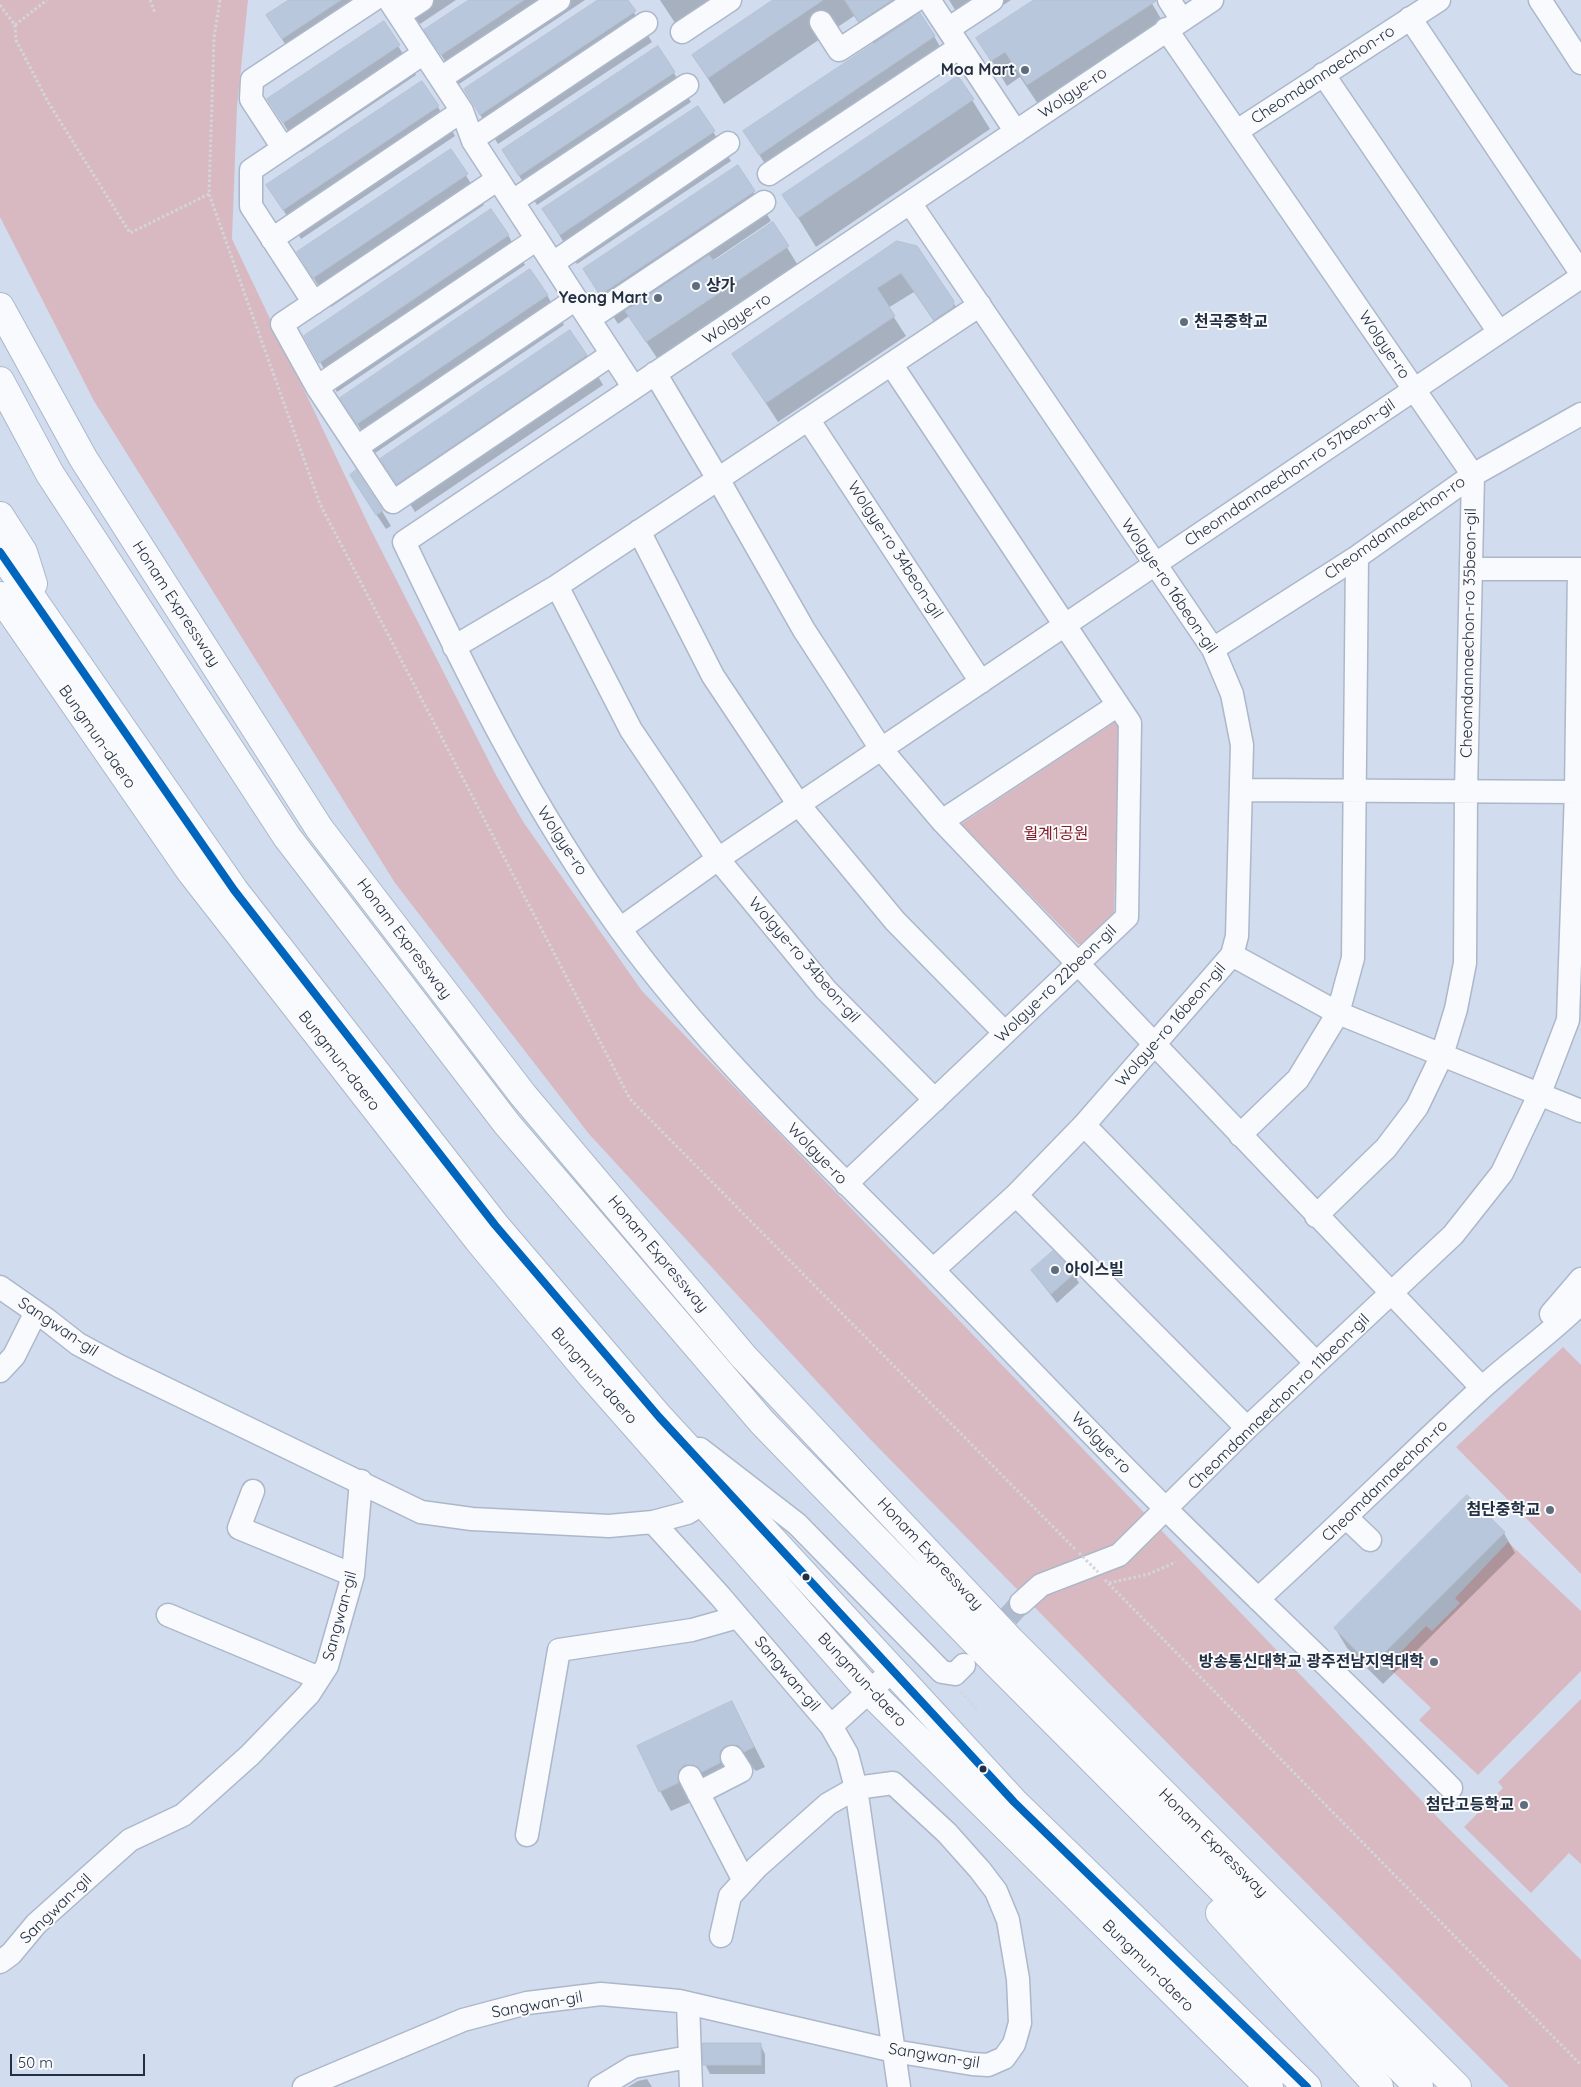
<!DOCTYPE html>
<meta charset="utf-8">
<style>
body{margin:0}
#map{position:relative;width:1581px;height:2087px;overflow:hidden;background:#d1ddef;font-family:Quicksand,sans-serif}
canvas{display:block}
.scale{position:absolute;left:10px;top:2054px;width:135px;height:22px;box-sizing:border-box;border:2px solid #223046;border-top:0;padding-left:6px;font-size:15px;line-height:18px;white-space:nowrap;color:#223046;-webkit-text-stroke:4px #fafafa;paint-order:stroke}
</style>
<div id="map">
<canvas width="1581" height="2087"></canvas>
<div class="scale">50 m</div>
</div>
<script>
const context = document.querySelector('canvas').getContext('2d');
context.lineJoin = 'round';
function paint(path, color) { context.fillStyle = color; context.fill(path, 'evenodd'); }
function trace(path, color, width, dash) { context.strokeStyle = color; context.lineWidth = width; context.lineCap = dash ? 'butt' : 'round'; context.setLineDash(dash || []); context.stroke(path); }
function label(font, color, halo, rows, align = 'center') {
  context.font = font + ' Quicksand,"Noto Sans KR",sans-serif'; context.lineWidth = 4; context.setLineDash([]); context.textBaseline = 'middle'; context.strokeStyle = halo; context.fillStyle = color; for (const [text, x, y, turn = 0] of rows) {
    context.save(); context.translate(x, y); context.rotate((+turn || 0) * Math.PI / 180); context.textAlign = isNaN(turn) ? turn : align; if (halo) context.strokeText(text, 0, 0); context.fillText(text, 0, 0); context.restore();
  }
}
paint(new Path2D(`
 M0,0H248L237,107L232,239L370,528L497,777L524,823L642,991L1446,1826L1581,1960V2087H1509L1184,1760L868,1437L589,1134L395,883L94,401L0,217Z
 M1116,721L1119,727L1114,915L1084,944H1078L961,824Z
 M1563,1347L1581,1365V1574L1456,1447Z
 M1508,1542L1581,1611V1671L1478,1775L1419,1720L1431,1708L1387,1666L1426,1626L1432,1631L1460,1603L1455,1598Z
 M1581,1699V1864L1569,1853L1531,1893L1464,1827L1503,1788L1498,1782Z`), '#d9b9c1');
paint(new Path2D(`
 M291,0H367L296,61L267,16Z
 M401,0H456L420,24Z
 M471,0H585L459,84L426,30Z
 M600,0H626L652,42L498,144L465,90Z
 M660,0H723L679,29Z
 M775,0H904L914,18L934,36L951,66L777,183L745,132L874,45L854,16L724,104L693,55Z
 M949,0H1011L967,29Z
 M1036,0H1150L1167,29L1042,110L1020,77L1007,86L978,38Z
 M384,23L416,75L301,152L269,100Z
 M674,73L691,102L537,205L504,151Z
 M958,77L990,129L816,247L784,195Z
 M438,107L455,136L301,239L268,185Z
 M698,107L731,161L577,264L544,210Z
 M451,151L484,205L331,307L298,252Z
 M738,167L771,221L712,261L714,263L772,223L799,267L659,361L629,316L618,324L584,269Z
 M508,235L525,265L337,392L306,337Z
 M897,242L953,302L965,322L946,339L914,292L888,308L906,336L778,422L734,354Z
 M547,295L564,325L375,453L342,399Z
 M586,355L603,385L415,512L382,459Z
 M360,490L382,511L391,526L386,529Z
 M1032,1271L1074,1274L1079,1283L1057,1303Z
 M1504,1533L1515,1553L1383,1684L1347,1648L1335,1628Z
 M732,1702L765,1767L756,1771L750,1765L689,1791V1803L671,1811L660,1791Z
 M760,2044L765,2054V2074H710L705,2064Z
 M647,2079L652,2087H628L638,2081Z`), '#0003');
const building = new Path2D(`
 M289,0H341L282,39L266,15Z
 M469,0H524L441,55L424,30Z
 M598,0H628L636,11L480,115L464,89Z
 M773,0H823L708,78L692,55Z
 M845,0H892L859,22Z
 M1034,0H1156V1L1027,85L1005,52L991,61L976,38Z
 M920,13L935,36L759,155L743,131Z
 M384,21L400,45L283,123L267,99Z
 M658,46L675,72L519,176L502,150Z
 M958,76L974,99L798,218L782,195Z
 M422,81L439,106L283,210L266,185Z
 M698,106L715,131L560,235L542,209Z
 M451,149L468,174L313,278L297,252Z
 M738,165L755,191L600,295L583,269Z
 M491,209L509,235L319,363L304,336Z
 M773,222L789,246L646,342L625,311L709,255L714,261Z
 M897,241L917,246L954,301L953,307L934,320L901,273L877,288L895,316L766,403L732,354Z
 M530,269L548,295L357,424L340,398Z
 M570,330L587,355L397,484L380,459Z
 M356,470L383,511L376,515L350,475Z
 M1053,1251L1075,1273L1051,1294L1031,1270Z
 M1467,1495L1505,1532L1371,1666L1334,1628Z
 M732,1701L754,1747L744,1752L738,1745L725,1746L720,1751V1763L702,1772L697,1766L684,1765L679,1770L678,1783L659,1792L637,1746Z
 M703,2043H761V2065H703Z`);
paint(building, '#b9c7dc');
trace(building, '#b4c0d2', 1);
trace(new Path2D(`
 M986,1641L1021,1603`), '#aebacd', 22, [22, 11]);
const minor = new Path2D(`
 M389,0L462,111L473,141L634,388
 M929,0L1016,132
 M1169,0L1182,20
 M1212,0L404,542C468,676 532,808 620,929C711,1054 824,1160 932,1269C1011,1349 1088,1432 1168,1511C1262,1604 1358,1694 1451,1788
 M1540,0L1581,63
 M399,15L422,0
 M1410,18L1581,273
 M821,22L839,50L916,0
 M948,29L992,0
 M1166,29L1473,475L1466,791L1465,963L1456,1009L1442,1055L1417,1107L1386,1148L1316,1216
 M682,32L730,0
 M1323,74L1499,332
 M441,78L559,0
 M1237,131L1439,0
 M473,139L646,23
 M283,148L251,99L252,80L373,0
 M769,174L960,47
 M498,179L282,324L317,387L393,502L612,354
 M513,201L687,85
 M910,203L1213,649L1232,694L1242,745L1237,936L1232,955L1084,1125L1016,1195L933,1270
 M272,239L462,111
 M553,263L728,143
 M314,303L251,206V170L424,53
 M589,319L764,202
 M655,373L718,479L804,630L881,749L942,821L1482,1388
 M317,387L537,239
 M808,419L981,682
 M357,447L576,299
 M639,531L713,676L799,805L895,921L1005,1033
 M1471,569H1581
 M557,586L631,730L718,859L826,990L935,1100
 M454,647L557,586L980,305
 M1213,649L1357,557L1473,475L1581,414
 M1241,790L1581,792
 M942,821L1118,705
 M620,929L718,859L1581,277
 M1232,955L1338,1013L1581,1111
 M1084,1125L1316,1363
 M1240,1135L1298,1079L1338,1013L1353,958L1357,557
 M846,1184L1127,917L1130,723L891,364
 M1016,1195L1247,1428
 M0,1287L46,1319L78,1344L119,1366L421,1512L472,1519L609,1526L653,1522L687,1513L705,1502
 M1551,1314L1581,1279
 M0,1371L14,1356L36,1312
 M700,1449L797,1524L942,1672L955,1674L964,1665
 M253,1491L239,1528L353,1575
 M1347,1518L1370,1540
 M1258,1599C1334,1530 1407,1457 1483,1387C1515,1358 1550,1334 1581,1303
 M1021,1603L1041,1585L1119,1555L1247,1428L1453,1235L1502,1173L1540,1093L1568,1020L1576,792L1579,569
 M168,1615L319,1678
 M831,1726L892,1671
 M690,1777L744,1881
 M698,1793L741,1771L732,1757
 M527,1835L559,1650L692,1630L738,1617
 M721,1936L730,1896L757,1867L828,1804L856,1788L899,2087
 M0,1962L11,1954L36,1924L130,1840L183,1815L250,1755L309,1694L327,1666L353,1575L361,1481
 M688,2003L691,2087
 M304,2087L463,2020L527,2003L601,1994L679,2001L894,2051L972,2064L988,2065L1004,2058L1014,2044L1020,2023L1018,1979L1008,1920L996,1891L980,1870L947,1833L893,1783L856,1788L847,1754L831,1726L720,1596L653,1522
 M600,2087L633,2067L689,2057`);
const major = new Path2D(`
 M0,516L23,552L33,584
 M0,552L234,890L495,1225L659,1417L1014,1802L1307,2087
 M0,596L191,872L479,1241L590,1374L869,1691L1269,2087`);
const highway = new Path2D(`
 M0,307L83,458L319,828L523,1095L743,1356L1011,1641L1457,2087
 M0,381L50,474L287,837L507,1124L762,1422L994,1661L1419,2087
 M1220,1913L1379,2087`);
trace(minor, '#acb8ca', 25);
trace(major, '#acb8ca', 30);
trace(highway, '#acb8ca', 30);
trace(new Path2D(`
 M150,0L155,13
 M220,0L214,38L209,194L320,504L630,1099L1076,1550
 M0,5L15,25L16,40L48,102L130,233L209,194
 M15,25L47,0
 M1105,1580L1581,2065
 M1109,1583L1149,1574L1176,1562
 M961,1692L978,1710`), '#d2d6dc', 3, [2.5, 2.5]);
trace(minor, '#f8fafd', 22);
trace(major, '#f8fafd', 28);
trace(highway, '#f8fafd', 28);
trace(new Path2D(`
 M1079,1553L1098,1572`), '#d2d6dc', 3, [2.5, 2.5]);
trace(new Path2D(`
 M0,552L234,890L495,1225L659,1417L1014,1802L1307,2087`), '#0065bd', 8);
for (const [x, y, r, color] of [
 [1025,70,5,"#5f6d81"],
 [696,286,5,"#5f6d81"],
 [658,298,5,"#5f6d81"],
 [1184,322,5,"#5f6d81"],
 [1055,1270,5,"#5f6d81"],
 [1550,1510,5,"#5f6d81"],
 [806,1577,4.5,"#223046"],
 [1434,1662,5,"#5f6d81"],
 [983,1769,4.5,"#223046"],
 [1524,1805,5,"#5f6d81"]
]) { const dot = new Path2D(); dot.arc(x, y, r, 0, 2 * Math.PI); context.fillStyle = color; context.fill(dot); trace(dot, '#fafafa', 2); }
label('bold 16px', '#223046', '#fafafa', [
 ["Moa Mart",1015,70],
 ["상가",706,286,"left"],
 ["Yeong Mart",648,298],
 ["천곡중학교",1194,322,"left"],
 ["아이스빌",1065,1270,"left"],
 ["첨단중학교",1540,1510],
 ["방송통신대학교 광주전남지역대학",1424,1662],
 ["첨단고등학교",1514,1805]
], 'right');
label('16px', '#223046', '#fafafa', [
 ["Cheomdannaechon-ro",1323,75,-33],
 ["Wolgye-ro",1073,93,-34],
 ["Wolgye-ro",737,319,-34],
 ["Wolgye-ro",1384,345,56],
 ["Cheomdannaechon-ro 57beon-gil",1290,473,-34],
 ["Cheomdannaechon-ro",1395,528,-35],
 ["Wolgye-ro 34beon-gil",895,550,57],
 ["Wolgye-ro 16beon-gil",1169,586,56],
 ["Honam Expressway",176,604,57],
 ["Cheomdannaechon-ro 35beon-gil",1469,633,-89],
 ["Bungmun-daero",97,737,55],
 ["Wolgye-ro",562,841,57],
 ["Honam Expressway",404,939,53],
 ["Wolgye-ro 34beon-gil",804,960,49],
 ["Wolgye-ro 22beon-gil",1056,984,-44],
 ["Wolgye-ro 16beon-gil",1171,1025,-49],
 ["Bungmun-daero",339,1061,52],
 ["Wolgye-ro",817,1154,46],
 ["Honam Expressway",658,1254,50],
 ["Sangwan-gil",58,1327,34],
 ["Bungmun-daero",594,1376,49],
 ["Cheomdannaechon-ro 11beon-gil",1279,1402,-44],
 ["Wolgye-ro",1101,1443,46],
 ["Cheomdannaechon-ro",1385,1481,-44],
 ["Honam Expressway",930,1554,47],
 ["Sangwan-gil",340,1616,-75],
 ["Sangwan-gil",787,1674,50],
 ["Bungmun-daero",862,1680,47],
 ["Honam Expressway",1213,1843,45],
 ["Sangwan-gil",56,1909,-44],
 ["Bungmun-daero",1148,1966,45],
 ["Sangwan-gil",537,2005,-10],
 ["Sangwan-gil",934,2056,9]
]);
label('16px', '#841e2b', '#fafafa', [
 ["월계1공원",1056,834]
]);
</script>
